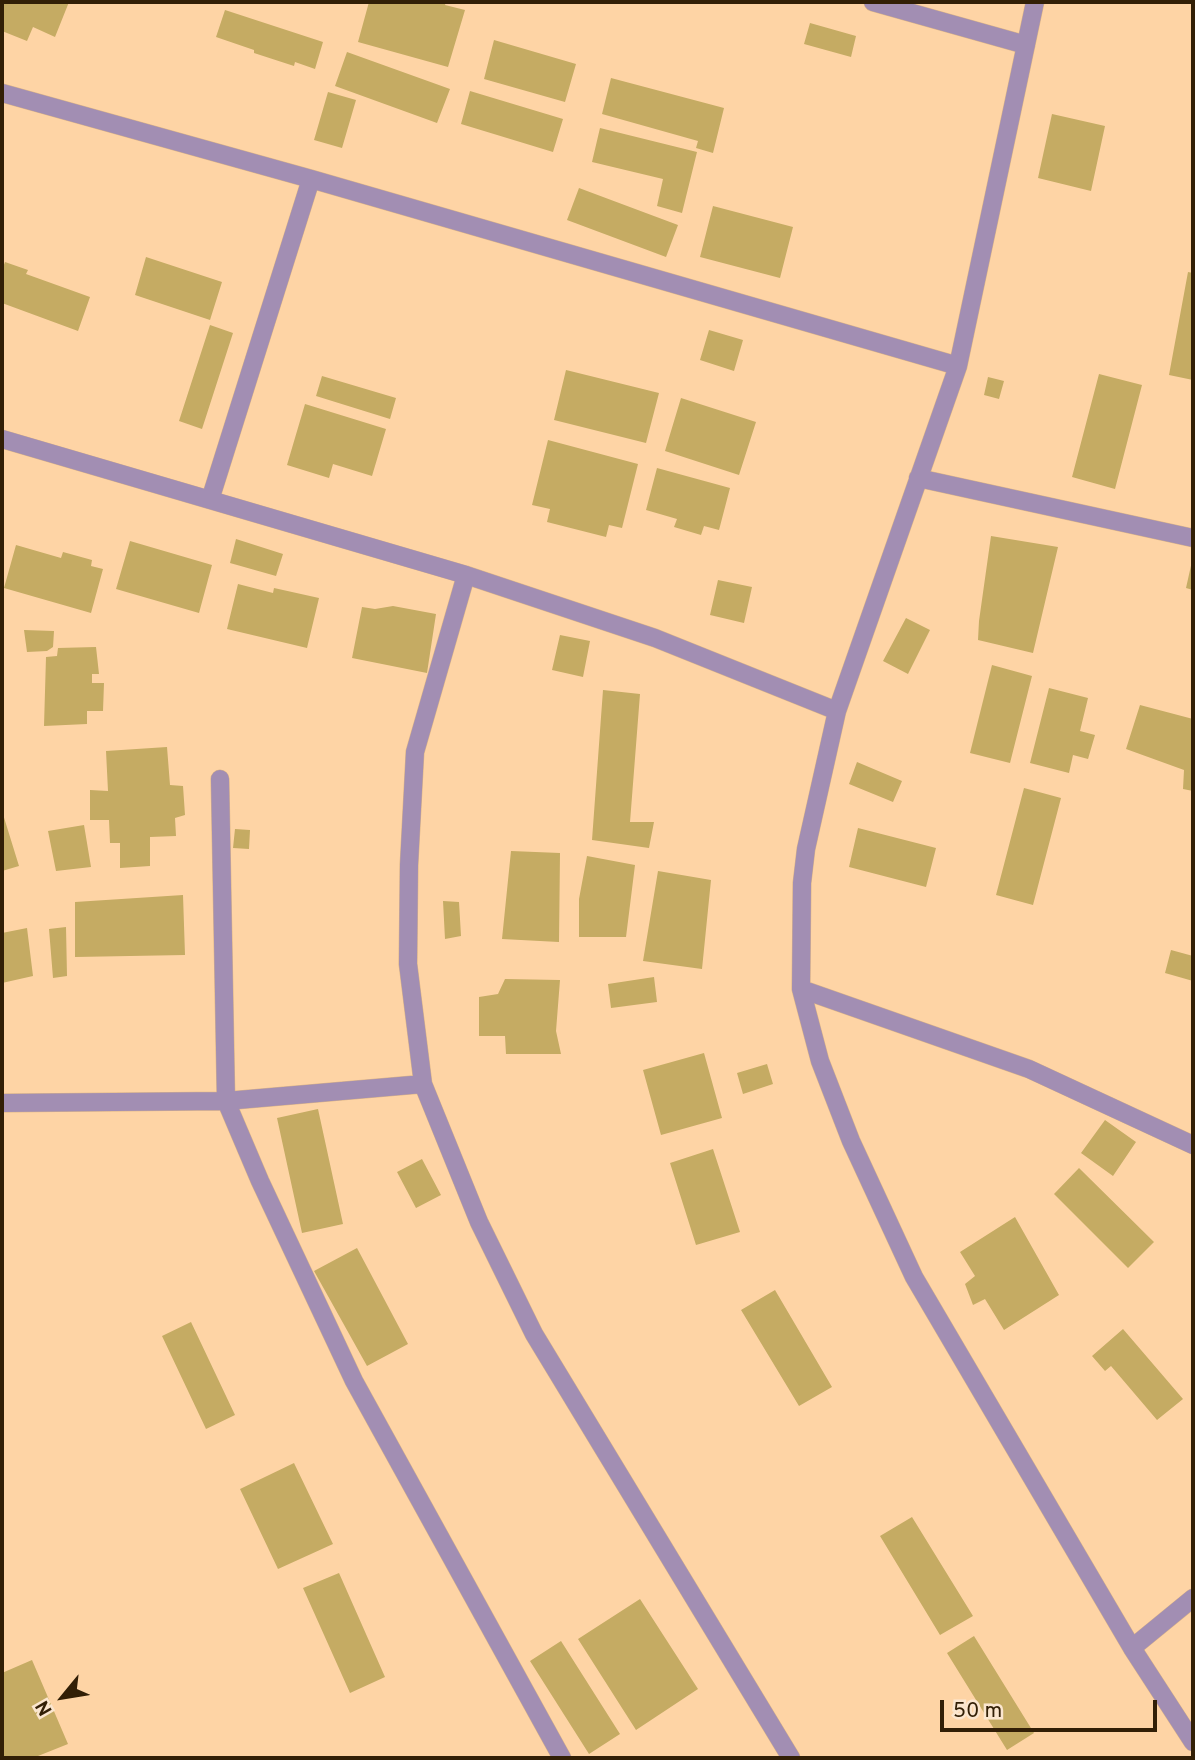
<!DOCTYPE html>
<style>
body{margin:0}
#map{position:relative;width:1195px;height:1760px;overflow:hidden;background:#fed4a5;font-family:Overpass,sans-serif}
canvas{display:block}
.frame{position:absolute;inset:0;border:4px solid #321f06;pointer-events:none}
.north{position:absolute;left:28px;top:1662px;width:70px;height:70px;-webkit-text-stroke:5px #fbe6cf;paint-order:stroke;rotate:240deg;font-size:19px;font-weight:700;line-height:28px;text-align:center;color:#321f06}
.north::after{content:'';display:block;margin:auto;width:24px;height:32px;background:#321f06;clip-path:polygon(50% 0,100% 100%,50% 72%,0 100%)}
.scale{position:absolute;left:940px;top:1700px;width:217px;height:32px;box-sizing:border-box;border:4px solid #321f06;border-top:0;padding-left:9px;font-size:21px;line-height:24px;white-space:nowrap;color:#321f06;-webkit-text-stroke:5px #fbe6cf;paint-order:stroke}
</style>
<div id="map">
<canvas width="1195" height="1760"></canvas>
<div class="frame"></div>
<div class="north">N</div>
<div class="scale">50 m</div>
</div>
<script>
const context = document.querySelector('canvas').getContext('2d');
context.lineJoin = 'round';
function paint(path, color) { context.fillStyle = color; context.fill(path, 'evenodd'); }
function trace(path, color, width, dash) { context.strokeStyle = color; context.lineWidth = width; context.lineCap = dash ? 'butt' : 'round'; context.setLineDash(dash || []); context.stroke(path); }
paint(new Path2D(`
 M2,2H69L55,37L33,27L27,41L2,31Z
 M369,2H446L445,5L465,10L448,67L358,42Z
 M225,10L323,42L315,69L295,62L294,66L254,53V50L216,37Z
 M810,23L856,36L851,57L804,44Z
 M494,40L576,64L565,102L484,79Z
 M347,52L450,89L437,123L335,86Z
 M611,78L724,108L713,153L696,148L698,141L602,114Z
 M470,91L563,119L553,152L461,124Z
 M328,92L356,100L342,148L314,140Z
 M1052,114L1105,126L1091,191L1038,178Z
 M600,128L697,152L682,213L657,206L663,179L592,162Z
 M579,188L678,225L666,257L567,220Z
 M713,206L793,227L780,278L700,257Z
 M146,257L222,282L210,320L135,295Z
 M5,262L28,270L26,274L90,297L78,331L2,303V270Z
 M1188,272L1193,273V380L1169,375Z
 M210,325L233,333L202,429L179,421Z
 M709,330L743,340L734,371L700,360Z
 M566,370L659,393L646,443L554,420Z
 M1099,374L1142,385L1115,489L1072,477Z
 M322,376L396,398L390,419L316,396Z
 M988,377L1004,381L999,399L984,395Z
 M681,398L756,422L739,475L665,451Z
 M305,404L386,429L372,476L333,464L329,478L287,465Z
 M548,440L638,464L622,528L609,525L606,537L547,522L550,509L532,505Z
 M657,468L730,488L719,530L704,526L701,535L674,527L677,519L646,510Z
 M991,536L1058,547L1033,653L978,640L979,621Z
 M236,539L283,554L276,576L230,563Z
 M130,541L212,565L199,613L116,589Z
 M16,545L61,558L63,552L92,560L91,566L103,569L91,613L4,588Z
 M1192,561H1193V590L1186,588Z
 M718,580L752,587L744,623L710,615Z
 M238,584L273,593L274,588L319,598L307,648L227,629Z
 M393,606L436,614L427,673L352,658L362,607L375,609Z
 M906,618L930,630L908,674L883,661Z
 M24,630L54,631L53,647L47,651L27,652Z
 M560,635L590,641L583,677L552,670Z
 M96,647L99,674H92V683H104L103,711H87V724L44,726L46,657L57,656L58,648Z
 M992,665L1032,676L1010,763L970,753Z
 M1049,688L1088,698L1080,731L1095,735L1088,759L1073,755L1069,773L1030,763Z
 M603,690L640,694L630,822H654L649,848L592,840Z
 M1140,705L1193,719V791L1183,789L1184,770L1126,749Z
 M167,747L170,785L183,786L185,815L175,818L176,836L150,837V866L120,868V843H110L109,820H90V790L108,791L106,751Z
 M857,762L902,781L893,802L849,784Z
 M1024,788L1061,798L1033,905L996,895Z
 M2,811L19,866L2,871Z
 M84,825L91,867L56,871L48,831Z
 M858,828L936,848L926,887L849,867Z
 M235,829L250,830L249,849L233,848Z
 M511,851L560,853L559,942L502,939Z
 M587,856L635,865L626,937H579V899Z
 M658,871L711,880L702,969L643,961Z
 M183,895L185,955L75,957V902Z
 M443,901L459,902L461,936L445,939Z
 M66,927L67,976L53,978L49,929Z
 M27,928L33,976L2,983V933Z
 M1171,950L1193,956V981L1165,973Z
 M654,977L657,1002L611,1008L608,984Z
 M505,979L560,980L556,1031L561,1054H506L505,1036H479V997L498,994Z
 M704,1053L722,1118L661,1135L643,1070Z
 M767,1064L773,1084L743,1094L737,1073Z
 M318,1109L343,1224L302,1233L277,1118Z
 M1105,1120L1136,1142L1113,1176L1081,1153Z
 M713,1149L740,1232L696,1245L670,1163Z
 M422,1159L441,1195L416,1208L397,1172Z
 M1079,1168L1154,1242L1128,1268L1054,1194Z
 M1015,1217L1059,1295L1004,1330L985,1299L973,1305L965,1284L975,1276L960,1252Z
 M357,1248L408,1344L367,1366L314,1271Z
 M775,1290L832,1387L799,1406L741,1310Z
 M191,1322L235,1415L206,1429L162,1336Z
 M1123,1329L1183,1399L1157,1420L1111,1366L1105,1371L1092,1356Z
 M294,1463L333,1544L278,1569L240,1489Z
 M912,1517L973,1616L940,1635L880,1536Z
 M339,1573L385,1677L350,1693L303,1588Z
 M640,1599L698,1689L636,1730L578,1639Z
 M974,1636L1034,1733L1007,1750L947,1653Z
 M561,1641L620,1734L589,1754L530,1661Z
 M32,1660L68,1744L33,1758H2V1673Z`), '#c5ab63');
const minor = new Path2D(`
 M873,2L1026,45
 M1035,2L958,366L837,711L806,849L802,883L801,989L820,1061L851,1141L914,1277L1132,1648L1193,1742
 M2,93L311,179L958,366
 M2,439L466,575L655,638L837,711
 M918,478L1193,538
 M210,500L311,179
 M466,575L415,752L409,865L408,964L423,1084L479,1222L534,1334L791,1758
 M220,779L226,1101L260,1181L354,1381L562,1758
 M801,989L1029,1069L1193,1145
 M2,1103L226,1101L423,1084
 M1132,1648L1193,1598`);
trace(minor, '#d9b388', 19);
trace(minor, '#a28eb3', 18);
</script>
